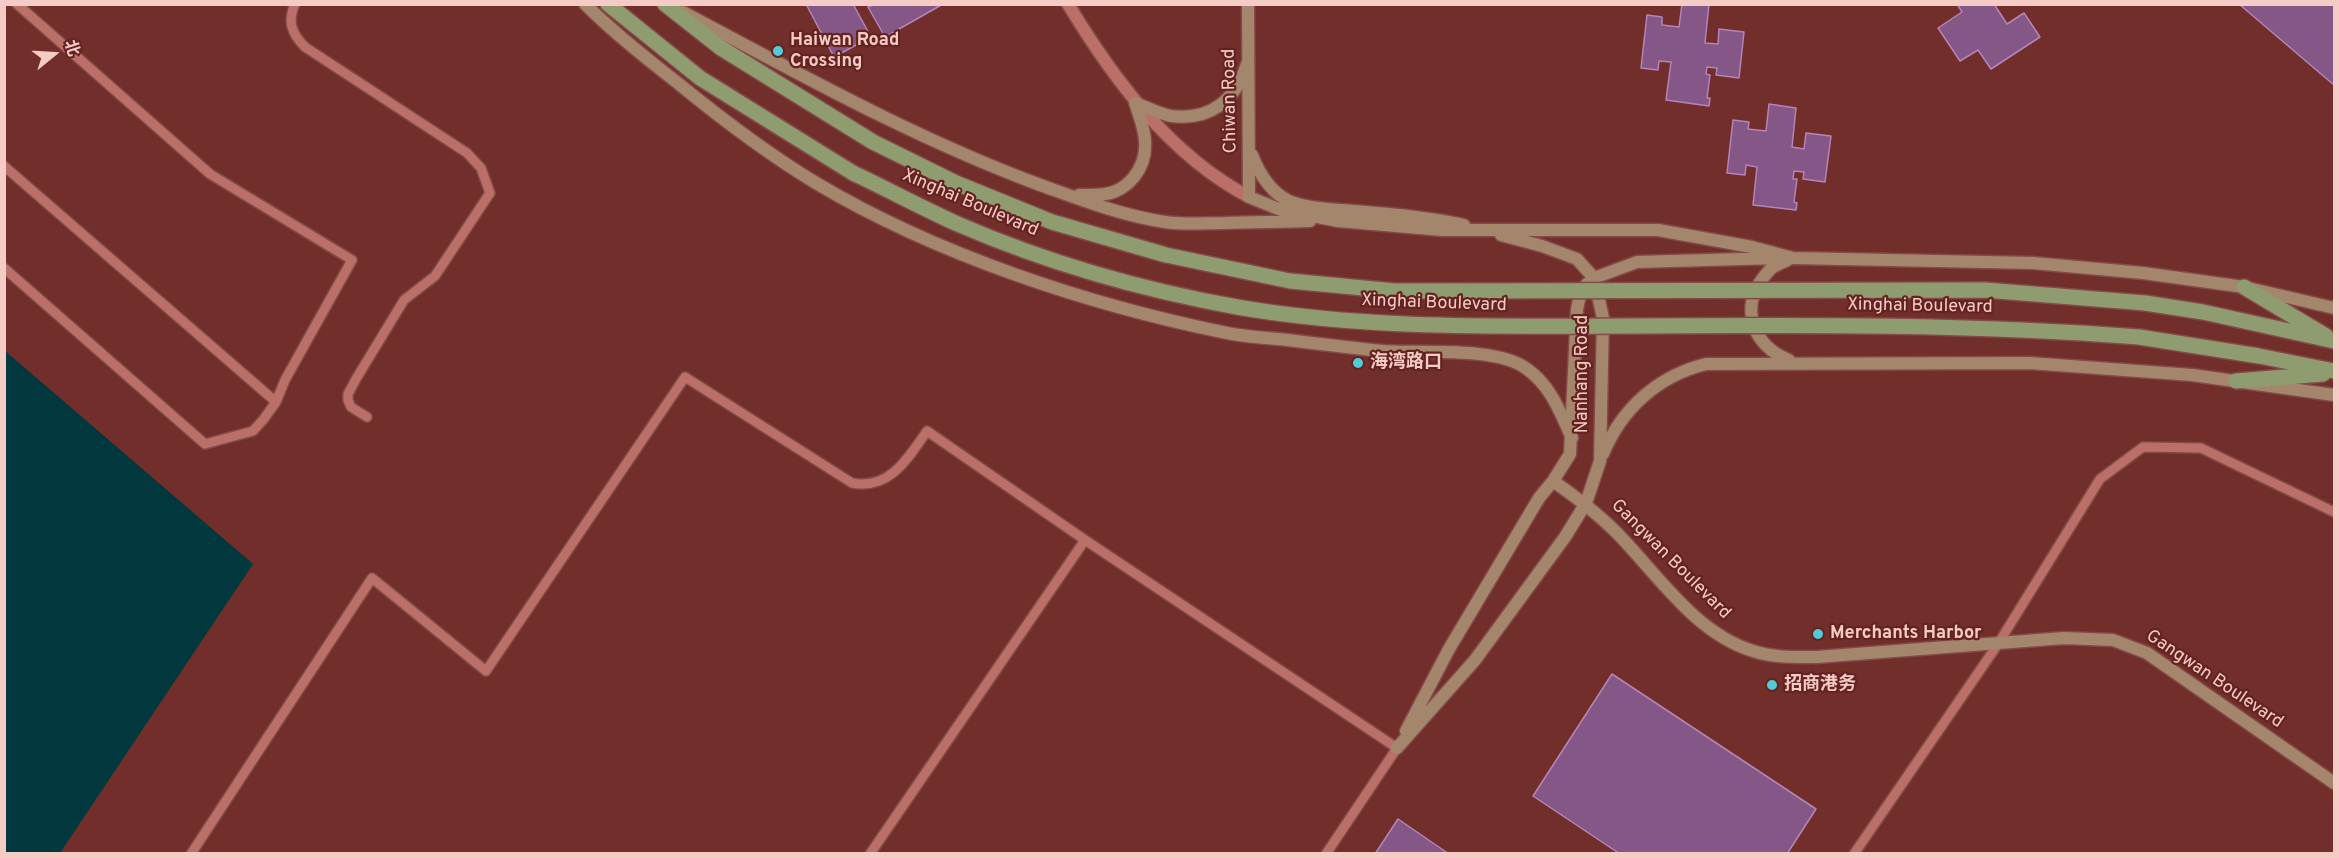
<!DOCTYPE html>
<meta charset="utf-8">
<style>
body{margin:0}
#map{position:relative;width:2339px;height:858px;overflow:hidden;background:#712e2a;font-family:Overpass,"Noto Sans SC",sans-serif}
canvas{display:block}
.frame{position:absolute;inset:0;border:6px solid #f5cbc6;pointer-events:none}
.north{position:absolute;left:24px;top:24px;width:60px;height:60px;-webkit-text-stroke:4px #652320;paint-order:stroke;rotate:72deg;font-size:16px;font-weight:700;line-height:24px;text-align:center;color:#f5cbc6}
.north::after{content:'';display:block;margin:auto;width:21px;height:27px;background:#f5cbc6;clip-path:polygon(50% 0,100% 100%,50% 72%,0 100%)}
</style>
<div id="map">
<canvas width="2339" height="858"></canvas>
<div class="frame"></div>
<div class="north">北</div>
</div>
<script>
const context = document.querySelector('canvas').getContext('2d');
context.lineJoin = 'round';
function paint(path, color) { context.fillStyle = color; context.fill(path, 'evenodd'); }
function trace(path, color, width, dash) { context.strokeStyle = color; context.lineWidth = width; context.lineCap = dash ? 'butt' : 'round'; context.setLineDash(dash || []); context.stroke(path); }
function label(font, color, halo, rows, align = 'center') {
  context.font = font + ' Overpass,"Noto Sans SC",sans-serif'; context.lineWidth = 4.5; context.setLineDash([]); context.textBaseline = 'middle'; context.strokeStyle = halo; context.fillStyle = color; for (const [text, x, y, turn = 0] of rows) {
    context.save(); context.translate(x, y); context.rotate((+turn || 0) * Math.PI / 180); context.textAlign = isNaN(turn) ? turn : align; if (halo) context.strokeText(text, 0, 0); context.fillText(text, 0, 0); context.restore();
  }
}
paint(new Path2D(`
 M4,350L253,564L60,853H5Z`), '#00383d');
const building = new Path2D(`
 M806,4H853L871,37L834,57Z
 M874,4H943L885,37L868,7Z
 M1682,4H1709L1705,43L1718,44L1719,29L1744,32L1739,78L1716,75L1717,68L1707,67L1706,74L1710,75L1707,98H1710L1709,106L1666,100L1671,62L1659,61L1658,70L1641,68L1647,15L1662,17V25L1679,27Z
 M1957,4H1994L2007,24L2024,13L2040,37L1991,69L1978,50L1960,61L1938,28L1962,12Z
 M2239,4H2334V85L2321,74Z
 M1769,104L1796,108L1792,147L1804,149L1806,133L1831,136L1825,182L1803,179L1804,172L1794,171L1793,179H1797L1794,202L1797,203L1796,210L1753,205L1757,167L1746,165L1745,175L1727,173L1733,120L1749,122L1748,129L1766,131Z
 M1612,674L1816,809L1787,854H1620L1533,796Z
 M1398,819L1449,854H1375Z`);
paint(building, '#845786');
trace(building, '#b784b9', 1.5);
const lane = new Path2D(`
 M295,4C287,22 292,34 305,47L467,153L481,168L490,193L435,276L404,300L356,379L348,394V400L351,407L367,417
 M4,166L276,402
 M4,268L205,444L253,431L263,420L276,402L285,380L352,260L210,174L17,4
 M191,854L372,578L486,671L685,377L852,483C890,490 908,458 927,431L1085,540L1397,748L1326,854
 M870,854L1085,540
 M1854,854L1998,644L2100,479L2143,447L2201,448L2334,512`);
const street = new Path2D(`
 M1068,4C1114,80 1170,155 1249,197`);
const secondary = new Path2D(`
 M585,4C614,33 647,59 679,84C723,120 768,154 816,183C937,255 1089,305 1227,333C1247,337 1268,338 1288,340C1320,344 1352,348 1383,351C1422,354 1497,346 1527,369C1551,386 1560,412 1572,438
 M1248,4L1249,197L1281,210L1338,221L1442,230H1658L1752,247L1793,258L2033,263L2143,273L2244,287L2334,308
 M683,12C801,75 918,140 1043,186C1082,200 1123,216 1165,222C1185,225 1204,223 1224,223C1253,222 1281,222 1310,221
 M1135,103C1147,107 1159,114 1171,116C1210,121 1236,100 1247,64
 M1252,155C1259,173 1270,192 1289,201C1309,209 1333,209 1354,211C1391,214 1428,217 1464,225
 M1079,195C1091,195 1105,196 1116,191C1123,188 1129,183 1134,177C1153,153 1144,128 1135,103
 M1789,360C1754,347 1739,309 1763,278C1766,274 1769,270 1773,267C1778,264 1784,262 1789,259
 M1603,454C1622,408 1658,376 1706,364L2029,363L2192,375L2334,395
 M1553,481C1576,497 1597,513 1617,533C1658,575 1695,633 1753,651C1774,658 1795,657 1817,657L2064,638L2113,640L2147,653L2334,783
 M1406,731L1449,649L1539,498L1553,481L1570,454L1577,309L1580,295L1586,285L1594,278L1637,262L1777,258
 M1397,748L1475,660L1565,537L1586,503L1600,461L1603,318L1594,278L1577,259L1542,246L1501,235`);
const primary = new Path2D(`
 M608,4L700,78L853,173
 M665,4L721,48L873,142
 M2244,287L2326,336
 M2145,303L2203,312L2334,341
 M2139,337L2259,356L2334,371
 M2236,381L2323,374`);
trace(lane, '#844a47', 12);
trace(street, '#844a47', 15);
trace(secondary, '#844a47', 15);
trace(primary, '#844a47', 18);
trace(lane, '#ba7069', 9);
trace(street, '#ba7069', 12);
trace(secondary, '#a4866d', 12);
trace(primary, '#8e9c70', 15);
const primaryBridge = new Path2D(`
 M873,142L956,183L1052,222L1166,255L1290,281L1395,291L1985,290L2145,303
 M853,173C889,190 924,209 960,225C1048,263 1143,290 1237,307C1369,330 1505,326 1638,326C1805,325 1972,324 2139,337`);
trace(primaryBridge, '#844a47', 18, []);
trace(primaryBridge, '#8e9c70', 15);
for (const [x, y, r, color] of [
 [778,51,6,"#52cbd9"],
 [1358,363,6,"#52cbd9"],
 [1818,634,6,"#52cbd9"],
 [1772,685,6,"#52cbd9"]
]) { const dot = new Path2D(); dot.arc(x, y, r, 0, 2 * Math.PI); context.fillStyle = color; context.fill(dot); trace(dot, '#652320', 2); }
label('bold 18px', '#f5cbc6', '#652320', [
 ["Haiwan Road",790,41],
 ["Crossing",790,62],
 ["海湾路口",1370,363],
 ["Merchants Harbor",1830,634],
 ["招商港务",1784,685]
], 'left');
label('18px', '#f5cbc6', '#652320', [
 ["Chiwan Road",1231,101,-91],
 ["Xinghai Boulevard",970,204,23],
 ["Xinghai Boulevard",1434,304,2],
 ["Xinghai Boulevard",1920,307,1],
 ["Nanhang Road",1583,374,-90],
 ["Gangwan Boulevard",1670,560,45],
 ["Gangwan Boulevard",2214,680,34]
]);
</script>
